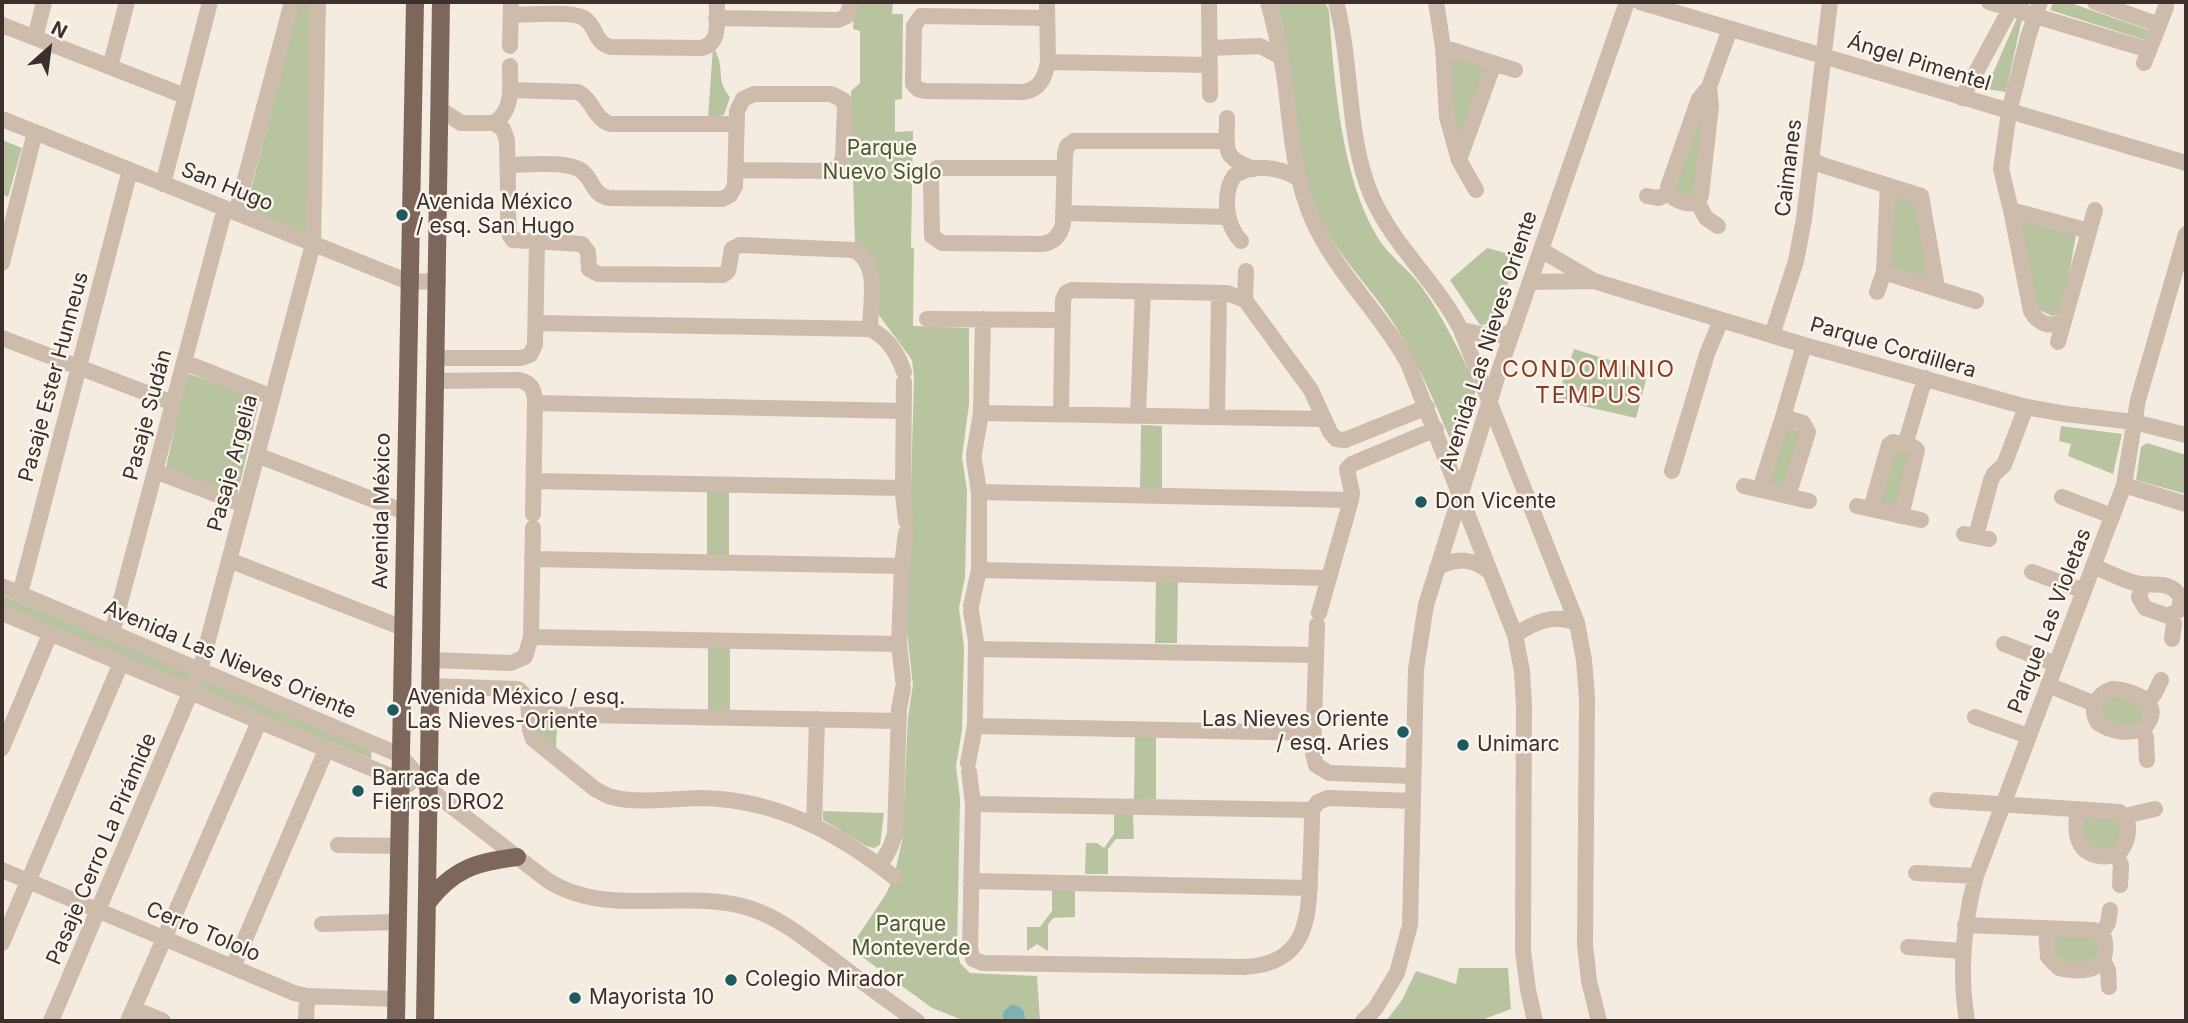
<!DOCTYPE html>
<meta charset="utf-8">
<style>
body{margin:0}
#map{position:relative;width:2188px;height:1023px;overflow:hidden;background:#f4ebe1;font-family:Inter,sans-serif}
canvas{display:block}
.frame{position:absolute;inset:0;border:4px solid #3b302b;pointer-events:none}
.north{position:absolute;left:14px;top:14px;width:70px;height:70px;-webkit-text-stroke:5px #fbf5ee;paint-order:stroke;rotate:28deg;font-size:19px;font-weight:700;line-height:28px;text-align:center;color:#3b302b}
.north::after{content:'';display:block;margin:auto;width:24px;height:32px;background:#3b302b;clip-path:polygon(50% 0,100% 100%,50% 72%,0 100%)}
</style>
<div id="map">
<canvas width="2188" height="1023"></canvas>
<div class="frame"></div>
<div class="north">N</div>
</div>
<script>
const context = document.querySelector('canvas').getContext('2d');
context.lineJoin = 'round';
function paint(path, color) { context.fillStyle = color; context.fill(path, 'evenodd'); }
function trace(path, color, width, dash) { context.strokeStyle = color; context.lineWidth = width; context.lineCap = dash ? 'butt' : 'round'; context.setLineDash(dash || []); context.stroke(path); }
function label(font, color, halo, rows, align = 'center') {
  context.font = font + ' Inter,sans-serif'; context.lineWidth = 5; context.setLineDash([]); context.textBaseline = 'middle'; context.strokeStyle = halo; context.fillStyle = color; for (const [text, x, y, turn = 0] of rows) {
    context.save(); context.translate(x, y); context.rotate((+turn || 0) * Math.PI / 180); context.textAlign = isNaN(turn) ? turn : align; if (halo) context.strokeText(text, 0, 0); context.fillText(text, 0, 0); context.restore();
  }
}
paint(new Path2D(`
 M299,2H313L310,236L246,209Z
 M854,2H893L892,14H903L902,99L895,100V132L913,131L911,248H914L913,326L969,328V404L962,457L967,491L965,577L959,608L964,647L962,730L956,766L960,799L957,947L960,963L970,973L1037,976L1040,1021H965L932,1008L850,948L886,894L894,877L902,841L908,717L913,685L907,632L914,377L912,360L876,311V265L865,248L855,247L853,174H849L851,91L860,83V31L853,29Z
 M1276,2H1325L1329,11C1334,80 1341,178 1378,238C1389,256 1408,269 1421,286C1444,318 1460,353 1477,388L1454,448C1436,406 1419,363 1394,324C1369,284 1331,250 1314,205C1290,140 1297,68 1276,2Z
 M2024,2H2030L2021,23L2006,92L1986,89Z
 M2053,2H2068L2148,30L2145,40L2050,10Z
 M713,47C727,69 714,78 730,97L724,115L708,118Z
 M1451,56L1486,68L1460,146L1453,115Z
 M1702,105L1706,107L1696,197L1676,193L1675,185Z
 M2,140L22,148L8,197L2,194Z
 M1893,193L1918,198L1931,279L1889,268Z
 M2020,218L2076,235L2062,314L2052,316L2037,309Z
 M1487,248L1517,256L1498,313L1489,324L1480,325L1450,280Z
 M1574,349L1648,372L1636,418L1556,400Z
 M187,373L260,398L237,496L166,467Z
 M1141,425L1162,426V489H1140Z
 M1783,425L1803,432L1786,489L1765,483Z
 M2061,426L2122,434L2113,474L2068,456L2071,444L2059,441Z
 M2147,443L2186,455V494L2136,480L2141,447Z
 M1892,447L1912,452L1898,511L1877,506Z
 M707,491H729V555H707Z
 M1156,579H1178L1177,643H1155Z
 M2,595L194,674L190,686L2,606Z
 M708,646H730V710H708Z
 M201,678L372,748L371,759L198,688Z
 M2111,694L2145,705L2142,722L2132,726L2104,722L2100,704Z
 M535,721L557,722L556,748L535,732Z
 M1135,735H1156V799H1134Z
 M823,811L884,813L880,845L874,848L866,846L823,820Z
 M1114,814H1133L1134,839H1116L1108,849V874H1085L1086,843H1097L1104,848L1114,834Z
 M2118,815L2123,832L2112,852L2086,845L2082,816Z
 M1052,886H1075V917L1053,918L1048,925V951L1037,944L1027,951V927H1040L1052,911Z
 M2056,935L2098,936L2099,959L2069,967L2050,949L2052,938Z
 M1459,968H1508L1511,1009L1479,1021H1386L1402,1000L1416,971L1456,984Z`), '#b8c4a0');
paint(new Path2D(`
 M1011,1005L1018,1006L1024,1011L1025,1021H1003V1012Z`), '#7fb0b2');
trace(new Path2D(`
 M1209,2L1210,95
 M1268,2C1275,28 1281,54 1285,80C1291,129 1293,175 1313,221C1337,274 1381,313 1408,363L1515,635L1522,671L1524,706L1523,951L1528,990L1535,1021
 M1336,2C1353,66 1346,137 1372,197C1394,247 1437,282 1461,330L1577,623L1584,660L1587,698L1585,944L1589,981L1599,1021
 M1436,2L1443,47L1447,117L1459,160L1476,190
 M1640,2L2186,163
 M1989,2L2149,50
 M2040,2L2028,37L2009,112L2001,169L2011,210L2031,311C2038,324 2050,328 2064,321
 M2095,2L2159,25
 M511,15C526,15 574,10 585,19C597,27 594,43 611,47L702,48C722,43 716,19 717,2
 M716,18L838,20L847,16L851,2
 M1047,18L921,16L914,26L913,84L918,89L925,91L1023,92C1040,90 1045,77 1048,62L1047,2
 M2,25L185,96
 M35,38L44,2
 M510,46L511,2
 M1443,47L1515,70
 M1210,48L1260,46L1281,57
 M1048,62L1210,65
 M2144,63L2166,7
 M110,67L127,2
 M1709,87L1711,107L1701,195L1698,203L1706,218L1718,226
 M510,90L578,92C593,99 593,118 610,124H737
 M1962,98L2014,2
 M440,109L461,123H494L503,129L507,140L508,190
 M1227,118C1227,150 1221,157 1254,169
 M2,119L409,282L438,281
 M494,123C514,110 510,87 510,66
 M1811,159L1822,165L1921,196L1937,287
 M1459,160L1494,63
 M508,165C526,165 570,160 583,172C594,182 592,194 609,198L722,199L730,195L735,186L737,111L743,99L754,94H831L843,100L845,107L843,158L839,168L829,171L736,170
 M1064,168H937L931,178L932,236L942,243L1041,244C1053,243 1060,236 1063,224L1065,154L1067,146L1074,141H1227
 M163,184L210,2
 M1647,196L1658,198L1668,194
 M1698,203C1686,205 1668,200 1668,187L1699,99L1709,87L1730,29
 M2011,210L2089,231
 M508,212L509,234L513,240L582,244L588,252L589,269L598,274L723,275L728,271L732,249L740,245L853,250C881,262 870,304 870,329
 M236,213L292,2
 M1063,213L1228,217
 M1241,241C1226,226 1222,195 1234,176C1253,163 1279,167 1298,178
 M1541,250L1594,281L1804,345L2026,407L2066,414L2134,422L2186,435
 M2,263L35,132
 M1884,272L1976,301
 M1530,282L1594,281
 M1877,292L1884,272L1888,186
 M1245,300L1246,271
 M927,319L1063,320
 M536,323L870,329C887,337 898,354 904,372
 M1461,330L1491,336L1512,333
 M1772,335L1796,261L1804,219L1830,2
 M2,338L173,403
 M2058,342L2095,210
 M436,358H521L530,355L535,345L537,242
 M184,362L272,397
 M436,381L518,380C531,382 535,390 535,403L533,514
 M904,382L903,494L906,521
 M535,403L904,411
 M981,413L1324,419
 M1061,414L1063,300L1066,293L1072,290L1227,293L1245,300L1311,390L1330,432L1336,439L1345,440L1427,407
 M1138,415L1143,291
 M1217,417L1219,293
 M1783,417L1804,345
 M1905,445L1925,378
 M974,454L981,413L983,319
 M257,455L405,512
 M155,471L244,505
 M1672,471L1707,354L1721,320
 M534,481L903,488
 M2124,485L2186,504
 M1744,486L1809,501
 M1760,489L1783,417L1803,423L1808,432L1788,496
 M979,492L1351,500
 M2062,497L2112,516
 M1857,506L1921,520
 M1871,509L1889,445L1893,442C1901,444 1912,444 1917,450L1901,516
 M1964,534L1989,539
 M1976,536L1991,480L1994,474L2004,465L2026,407
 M532,559L902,566
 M229,560L403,628
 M2093,566C2106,571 2128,583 2141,584C2157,586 2171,580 2181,598L2179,610L2168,616L2145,608L2139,597L2143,585
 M1437,568C1457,557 1472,558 1490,572
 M979,570L1329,578
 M2032,572L2084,591
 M2,586L400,755L429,789L547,880C607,919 684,888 749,908C778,917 803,937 827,955C856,977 886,1000 917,1021
 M20,594L130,170
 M971,606L979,570V492L974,459
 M2,613L409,784
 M1319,613L1351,500L1352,493L1347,469L1352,464L1436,429
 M1317,625L1313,754L1316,765L1329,773L1413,776
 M112,633L225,208
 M1515,635C1535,622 1554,613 1577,623
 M531,637L899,644
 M2172,639L2174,624L2172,615
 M2004,644L2056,664
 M976,649L1316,655
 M431,660L511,663L525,657L531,637L533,528
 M903,680L899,644L902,566L906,533
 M2048,685L2095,704
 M430,686L518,689L528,699L530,730L533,739L595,789L608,796C637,805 673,798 704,798C777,800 838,833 894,877
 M2112,689C2134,690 2168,704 2143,729C2128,734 2111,732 2098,723C2089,708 2096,695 2112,689Z
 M2148,701L2155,693L2161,680
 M530,714L899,721
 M1975,717L2028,736
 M975,726L1313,733
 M2143,729L2146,738L2147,760
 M2,748L50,634
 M968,763L975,726L976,641L971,611
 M969,772L973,804L970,948L973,959L983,963L1245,967C1304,964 1309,923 1310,875C1311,853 1312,831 1312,810L1318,802L1328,798L1413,801
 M1937,800L2119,812C2133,820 2129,840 2120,852C2105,861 2083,856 2078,838C2075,830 2077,819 2077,810
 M973,804L1312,810
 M2125,816L2155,809
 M814,825L817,719
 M338,845L399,846
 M2116,854L2121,865L2120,885
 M880,866L890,848L895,834L899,709L903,688
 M2,870L294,993L307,996L396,999
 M1916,873L1976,876
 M971,881L1310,888
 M322,924L398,922
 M1965,925L2093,930L2104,937C2112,971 2084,974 2059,968L2048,957L2046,928
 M2101,934L2108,923L2110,910
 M2,943L121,663
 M1908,947L1962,951
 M2103,960L2108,970L2109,987
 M233,967L326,750
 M134,1009L163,1021
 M51,1021L200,670L313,244L318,2
 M128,1021L259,722
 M306,1021L307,996
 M1363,1021L1375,1009L1397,973L1410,925L1416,669L1426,605L1500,368L1627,2
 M1967,1021C1959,972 1963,924 1976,876L2124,485L2138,400L2186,234`), '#cdbbac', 16);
trace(new Path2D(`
 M427,903C453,869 476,862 517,857
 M396,1021L415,2
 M425,1021L441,2`), '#7d675c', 18);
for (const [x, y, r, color] of [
 [402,215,7,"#1f5a5e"],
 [1421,502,7,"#1f5a5e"],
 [393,710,7,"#1f5a5e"],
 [1403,732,7,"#1f5a5e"],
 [1463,745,7,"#1f5a5e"],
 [358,791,7,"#1f5a5e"],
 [731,980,7,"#1f5a5e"],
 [575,998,7,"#1f5a5e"]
]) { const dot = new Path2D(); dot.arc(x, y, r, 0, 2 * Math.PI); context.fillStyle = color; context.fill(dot); trace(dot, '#fbf5ee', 2.5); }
label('21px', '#3b302b', '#fbf5ee', [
 ["Ángel Pimentel",1919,63,17],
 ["Caimanes",1789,168,-83],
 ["San Hugo",227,187,22],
 ["Avenida Las Nieves Oriente",1489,341,-72],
 ["Parque Cordillera",1893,348,16],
 ["Pasaje Ester Hunneus",54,377,-75],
 ["Pasaje Sudán",148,415,-75],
 ["Pasaje Argelia",233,463,-75],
 ["Avenida México",382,511,-89],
 ["Parque Las Violetas",2050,621,-69],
 ["Avenida Las Nieves Oriente",230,660,23],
 ["Pasaje Cerro La Pirámide",102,849,-67],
 ["Cerro Tololo",203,932,23]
]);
label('21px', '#4a5a2e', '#fbf5ee', [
 ["Parque",882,149],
 ["Nuevo Siglo",882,173],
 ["Parque",911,925],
 ["Monteverde",911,949]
]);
label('21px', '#3b302b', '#fbf5ee', [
 ["Avenida México",416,203],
 ["/ esq. San Hugo",416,227],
 ["Don Vicente",1435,502],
 ["Avenida México / esq.",407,698],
 ["Las Nieves-Oriente",407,722],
 ["Las Nieves Oriente",1389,720,"right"],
 ["/ esq. Aries",1389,744,"right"],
 ["Unimarc",1477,745],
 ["Barraca de",372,779],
 ["Fierros DRO2",372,803],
 ["Colegio Mirador",745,980],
 ["Mayorista 10",589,998]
], 'left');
context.letterSpacing = '2px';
label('23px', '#8c3b22', '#fbf5ee', [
 ["CONDOMINIO",1589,370],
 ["TEMPUS",1589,396]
]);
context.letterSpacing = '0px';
</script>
